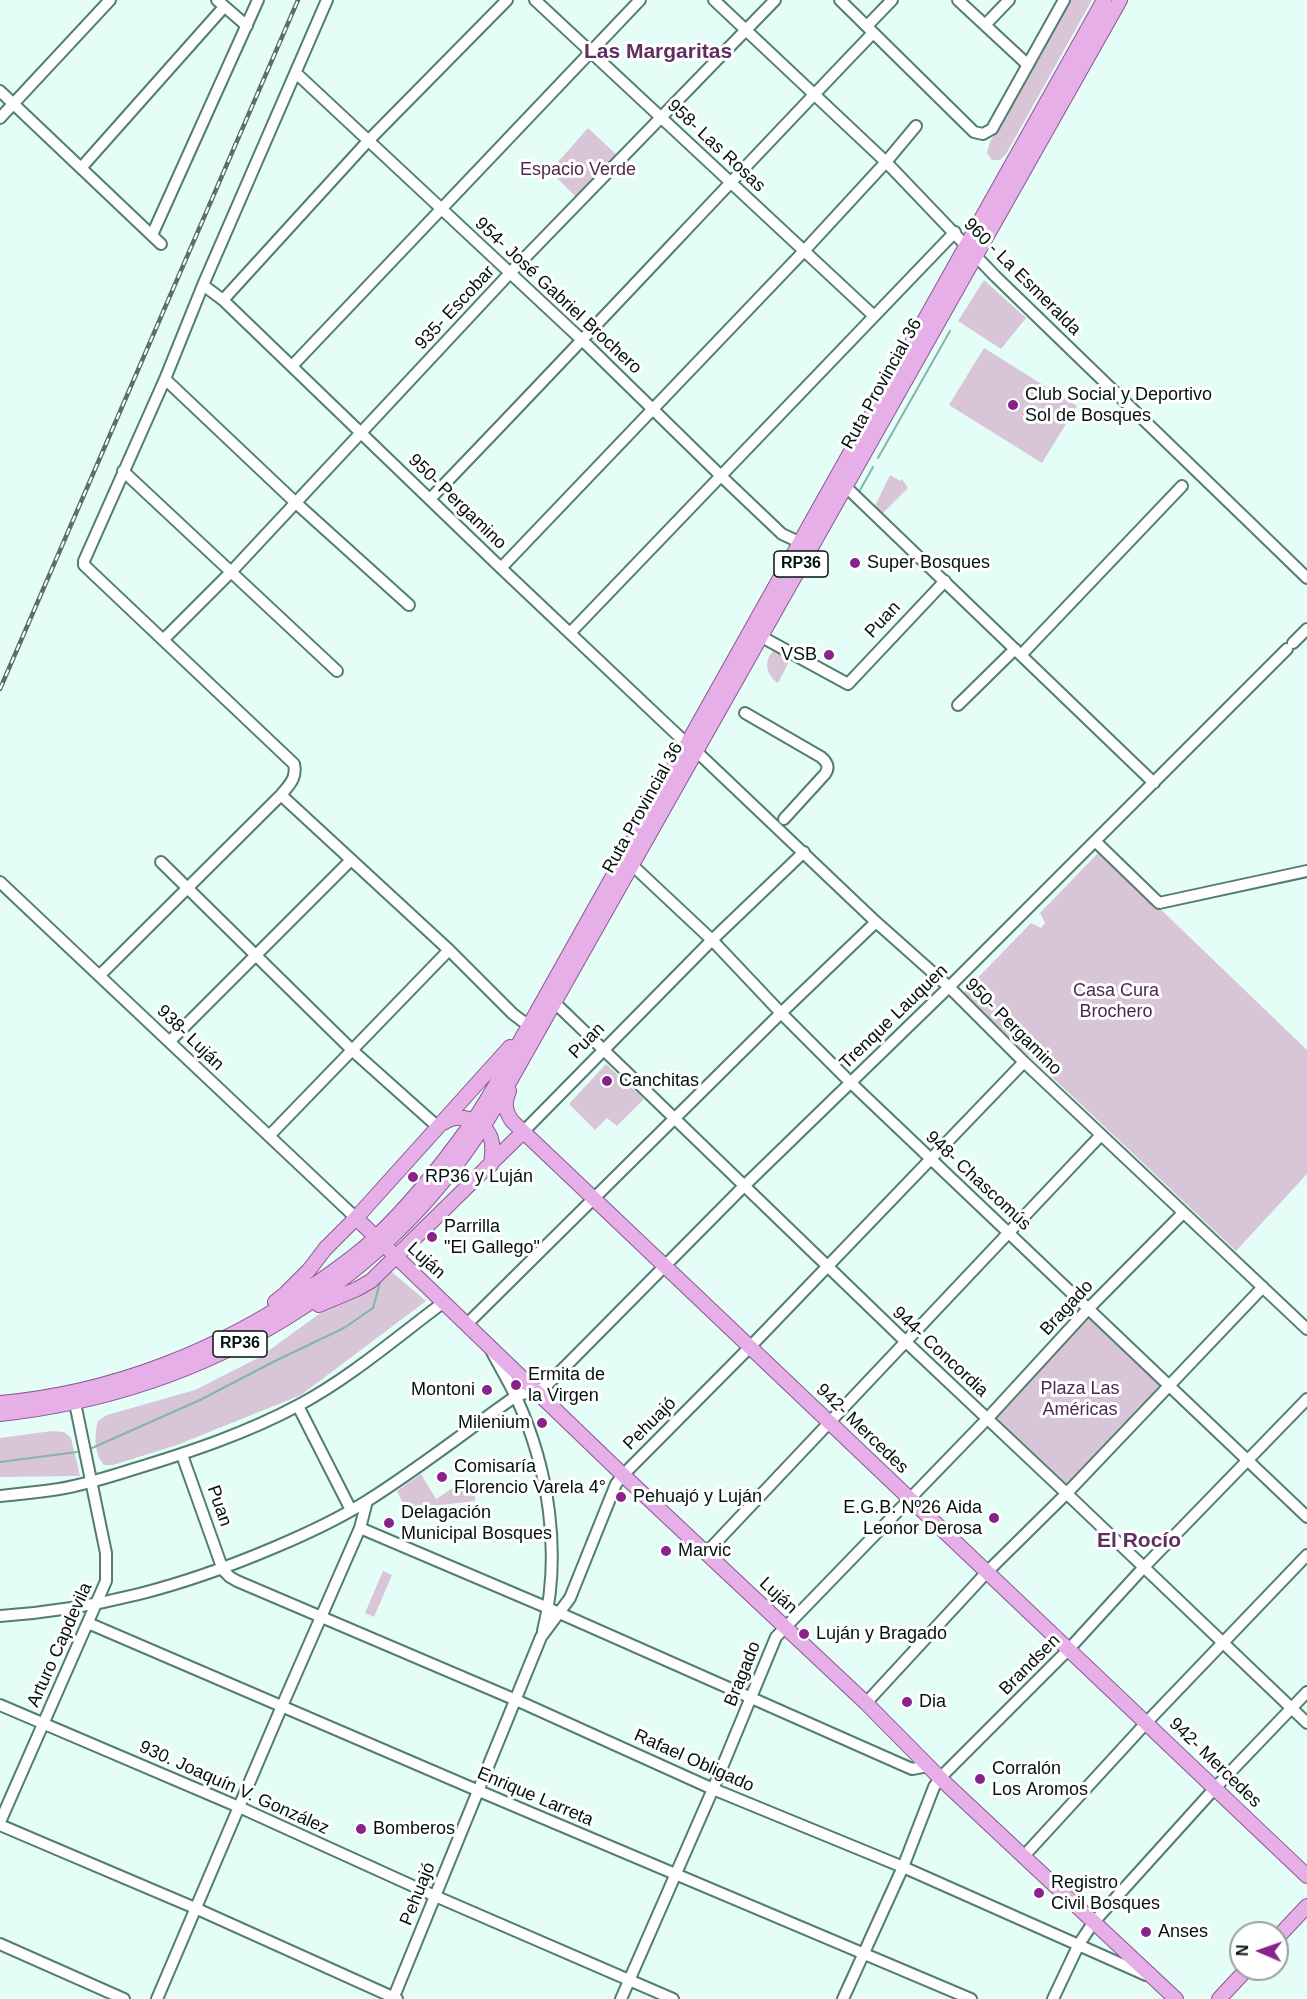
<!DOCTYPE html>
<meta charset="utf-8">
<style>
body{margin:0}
#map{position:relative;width:1307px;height:1999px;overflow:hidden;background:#e4fef7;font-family:Helvetica,sans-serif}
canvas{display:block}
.north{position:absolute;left:1229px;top:1921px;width:60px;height:60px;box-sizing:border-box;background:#fff;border:2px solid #9aa09f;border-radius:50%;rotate:272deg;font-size:16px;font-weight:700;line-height:24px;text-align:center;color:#03120e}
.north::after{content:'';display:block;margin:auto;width:21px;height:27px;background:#87238b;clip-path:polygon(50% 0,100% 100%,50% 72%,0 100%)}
</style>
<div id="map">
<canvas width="1307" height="1999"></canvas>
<div class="north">N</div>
</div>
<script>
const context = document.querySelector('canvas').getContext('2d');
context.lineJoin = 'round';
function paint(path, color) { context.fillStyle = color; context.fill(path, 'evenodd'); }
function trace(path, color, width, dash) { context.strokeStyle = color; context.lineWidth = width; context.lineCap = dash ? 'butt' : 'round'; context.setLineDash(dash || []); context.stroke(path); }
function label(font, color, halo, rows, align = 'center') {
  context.font = font + ' Helvetica,sans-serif'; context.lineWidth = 6; context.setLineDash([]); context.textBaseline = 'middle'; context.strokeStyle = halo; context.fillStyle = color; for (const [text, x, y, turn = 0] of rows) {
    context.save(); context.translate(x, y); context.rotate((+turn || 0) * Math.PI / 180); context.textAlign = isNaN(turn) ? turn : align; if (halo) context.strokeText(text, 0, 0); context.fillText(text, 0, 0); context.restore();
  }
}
paint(new Path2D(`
 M1068,0H1092L1006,154L1000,160H992L987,153L990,142Z
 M588,128L619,157L578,199L550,171Z
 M984,280L1026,318L1001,349L958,321Z
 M984,348L1077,406L1042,463L949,405Z
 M890,475L900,481L902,479L908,488L882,514L876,507V504Z
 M774,650L791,658L778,683C766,675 763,660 774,650Z
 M1100,851L1307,1050V1174L1236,1251L963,993L1031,923L1041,928L1045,923L1040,913Z
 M606,1064L644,1099L617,1126L607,1118L595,1130L569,1104Z
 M385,1266L426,1301L301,1395L177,1445L113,1465H104C94,1454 94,1435 98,1421L107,1415L195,1390L260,1357Z
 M1088,1309L1169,1386L1067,1493L987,1419Z
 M52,1431L64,1432L71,1438L80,1476L0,1477V1438Z
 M421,1474L436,1499L465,1480L475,1491V1501L406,1509L397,1491Z
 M383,1571L392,1575L374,1617L365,1613Z`), '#d8c5d8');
trace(new Path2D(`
 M878,458L950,331
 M859,492L873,467
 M92,1448L200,1400L275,1361L344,1328L373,1308L381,1279
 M0,1462L77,1452`), '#85b4a8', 2);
const minor = new Path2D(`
 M217,0L247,26
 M535,0L874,316
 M714,0L886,162L995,276L1307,578
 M840,0L974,132L983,134L992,129L1064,0
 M958,0L1028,65
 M985,25L1009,0
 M867,26L892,0
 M296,73L583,341L721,476L782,534L799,542
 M0,91L161,244
 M0,118L110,0
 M81,168L224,7
 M152,235L258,0
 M203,285L223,300L501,568L687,744
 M223,300L368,141L507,0
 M292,366L640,0
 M165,379L296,503L409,605
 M123,471L337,671
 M845,486L1154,783
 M430,499C579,345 725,187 873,33
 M501,568L804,251L886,162L916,126
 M571,632L955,232
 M760,636L848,684L945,581
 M163,640L231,572L510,273L775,0
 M1293,643L1307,629
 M1021,655L1182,486
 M958,705L1015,649
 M745,713L821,757C827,762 830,767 825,774L784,819
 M695,750L876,922L949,987L1024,1062L1307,1329
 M281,795L449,950L513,1014L529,1026
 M1095,841L1159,903L1307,871
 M161,862L353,1051L438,1127
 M631,864L712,940L781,1013L850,1082L1307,1517
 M0,882L356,1218
 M100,975L281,795C290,784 297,778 294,764L84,565V561L165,379L203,285L327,0
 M554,1002L906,1342L1063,1490L1307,1723
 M170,1041L351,860
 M523,1132L712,940L804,852
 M269,1136L449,950
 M467,1324L781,1013L876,922
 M492,1352C500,1367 509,1382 516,1397C549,1469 562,1553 543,1631
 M298,1406L351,1510
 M182,1455L223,1570L230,1577L237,1581L516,1700L713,1789L903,1867L1146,1975
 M0,1496C20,1494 39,1492 59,1489C84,1485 109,1477 134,1469C190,1452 247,1433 299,1405C351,1377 397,1337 444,1302
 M360,1528L548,1608L912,1769L928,1766
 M706,1553L1101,1135
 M0,1616C99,1609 181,1587 273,1548C304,1535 337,1520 367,1501C418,1469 466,1431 516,1396L545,1387L744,1186L949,987L1287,649
 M88,1623L479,1791L971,1999
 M866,1703L987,1572L1067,1493L1263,1287
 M0,1705L239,1807L435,1896L673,1999
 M0,1822L106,1581V1553L75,1403
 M0,1825L195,1908L397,1999
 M1023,1857L1146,1723L1307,1555
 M0,1944L124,1999
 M157,1999L282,1706L360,1528L367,1501
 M393,1999L541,1637L570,1598L616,1484L623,1475L750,1347L1024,1062
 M621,1999L713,1789L776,1637L987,1419L1088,1309L1183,1213
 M843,1999L903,1867L934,1787L940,1778L1069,1649L1144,1567L1307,1399
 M1053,1999L1079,1944L1093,1923L1215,1788L1307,1692`);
const major = new Path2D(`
 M509,1091C504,1103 505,1111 512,1121L1307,1876
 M443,1123C458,1113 481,1118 490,1136C494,1145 492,1156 491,1165
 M356,1218L623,1475L866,1703L943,1781L1176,1999
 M275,1302L285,1294L309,1270L325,1249L356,1218L510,1047
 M319,1305L357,1289L371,1281L523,1132
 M0,1403C112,1393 218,1351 311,1287C333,1272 356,1256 375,1238C410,1205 441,1166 469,1127C492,1096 509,1059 529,1026L1104,0
 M0,1414C205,1392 391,1284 497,1104L1120,0
 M1277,1938L1307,1906
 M1219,1999L1247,1969`);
trace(minor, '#547d72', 14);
trace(major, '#8c5591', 16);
trace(minor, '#fff', 10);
trace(major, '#e6afe8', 14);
const rail = new Path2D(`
 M0,689L298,0`);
trace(rail, '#5b6e69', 4.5);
trace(rail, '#fff', 2, [7]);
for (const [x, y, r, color] of [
 [1013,405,6,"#87238b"],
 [855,563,6,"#87238b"],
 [829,655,6,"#87238b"],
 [607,1081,6,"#87238b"],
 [413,1177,6,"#87238b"],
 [432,1237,6,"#87238b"],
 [516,1385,6,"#87238b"],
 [487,1390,6,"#87238b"],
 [542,1423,6,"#87238b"],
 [442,1477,6,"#87238b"],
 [621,1497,6,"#87238b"],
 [994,1518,6,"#87238b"],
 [389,1523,6,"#87238b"],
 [666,1551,6,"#87238b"],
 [804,1634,6,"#87238b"],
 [907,1702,6,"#87238b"],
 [980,1779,6,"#87238b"],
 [361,1829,6,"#87238b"],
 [1039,1893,6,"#87238b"],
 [1146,1932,6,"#87238b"]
]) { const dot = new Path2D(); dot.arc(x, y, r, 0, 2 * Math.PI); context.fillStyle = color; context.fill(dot); trace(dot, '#fff', 2); }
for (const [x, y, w] of [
 [801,564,54],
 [240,1344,54]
]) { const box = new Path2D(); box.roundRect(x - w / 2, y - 13, w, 26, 4.5); context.fillStyle = '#fff'; context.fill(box); trace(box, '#03120e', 1.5); }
label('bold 16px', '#03120e', null, [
 ["RP36",801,564],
 ["RP36",240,1344]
]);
label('18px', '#03120e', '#fff', [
 ["958- Las Rosas",716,146,43],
 ["960 - La Esmeralda",1022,277,45],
 ["954- José Gabriel Brochero",558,296,43],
 ["935- Escobar",455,308,-47],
 ["Ruta Provincial 36",882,384,-61],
 ["950- Pergamino",457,502,44],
 ["Puan",883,620,-47],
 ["Ruta Provincial 36",643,808,-61],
 ["Trenque Lauquen",894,1017,-44],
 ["950- Pergamino",1013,1027,45],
 ["938- Luján",190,1038,44],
 ["Puan",587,1041,-45],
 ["948- Chascomús",978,1181,43],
 ["Luján",426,1261,43],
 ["Bragado",1067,1308,-47],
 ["944- Concordia",940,1352,43],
 ["Pehuajó",650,1424,-45],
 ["942- Mercedes",862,1429,44],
 ["Puan",219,1506,71],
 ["Luján",778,1596,43],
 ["Arturo Capdevila",60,1645,-66],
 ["Brandsen",1030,1665,-45],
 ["Bragado",743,1674,-68],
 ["Rafael Obligado",694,1761,24],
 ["942- Mercedes",1215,1763,44],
 ["930. Joaquín V. González",234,1788,24],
 ["Enrique Larreta",535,1797,23],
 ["Pehuajó",418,1894,-68]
]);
label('18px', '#4f2850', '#fff', [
 ["Espacio Verde",578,170],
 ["Casa Cura",1116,991],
 ["Brochero",1116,1012],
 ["Plaza Las",1080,1389],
 ["Américas",1080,1410]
]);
label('18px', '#03120e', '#fff', [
 ["Club Social y Deportivo",1025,395],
 ["Sol de Bosques",1025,416],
 ["Super Bosques",867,563],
 ["VSB",817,655,"right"],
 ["Canchitas",619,1081],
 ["RP36 y Luján",425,1177],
 ["Parrilla",444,1227],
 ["\"El Gallego\"",444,1248],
 ["Ermita de",528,1375],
 ["la Virgen",528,1396],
 ["Montoni",475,1390,"right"],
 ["Milenium",530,1423,"right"],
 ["Comisaría",454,1467],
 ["Florencio Varela 4°",454,1488],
 ["Pehuajó y Luján",633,1497],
 ["E.G.B. Nº26 Aida",982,1508,"right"],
 ["Leonor Derosa",982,1529,"right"],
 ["Delagación",401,1513],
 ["Municipal Bosques",401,1534],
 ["Marvic",678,1551],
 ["Luján y Bragado",816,1634],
 ["Dia",919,1702],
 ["Corralón",992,1769],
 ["Los Aromos",992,1790],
 ["Bomberos",373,1829],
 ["Registro",1051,1883],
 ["Civil Bosques",1051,1904],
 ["Anses",1158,1932]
], 'left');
label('bold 21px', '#602f61', '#fff', [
 ["Las Margaritas",658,52],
 ["El Rocío",1139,1541]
]);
</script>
